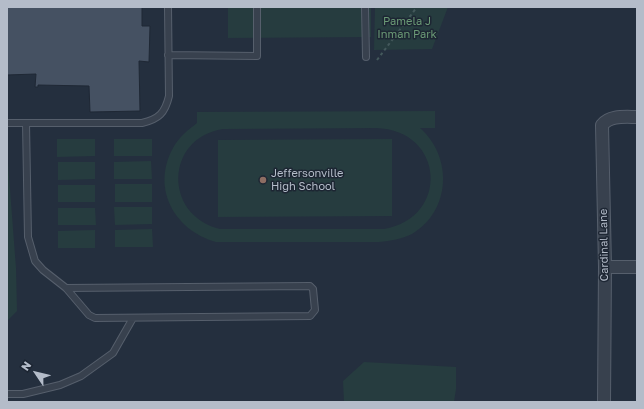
<!DOCTYPE html>
<style>
body{margin:0}
#map{position:relative;width:644px;height:409px;overflow:hidden;background:#242f3e;font-family:"Golos Text",sans-serif}
canvas{display:block}
.frame{position:absolute;inset:0;border:8px solid #b4bcc9;pointer-events:none}
.north{position:absolute;left:16px;top:353px;width:40px;height:40px;-webkit-text-stroke:3px #1d2633;paint-order:stroke;rotate:305deg;font-size:11px;font-weight:700;line-height:16px;text-align:center;color:#b4bcc9}
.north::after{content:'';display:block;margin:auto;width:14px;height:18px;background:#b4bcc9;clip-path:polygon(50% 0,100% 100%,50% 72%,0 100%)}
</style>
<div id="map">
<canvas width="644" height="409"></canvas>
<div class="frame"></div>
<div class="north">N</div>
</div>
<script>
const context = document.querySelector('canvas').getContext('2d');
context.lineJoin = 'round';
function paint(path, color) { context.fillStyle = color; context.fill(path, 'evenodd'); }
function trace(path, color, width, dash) { context.strokeStyle = color; context.lineWidth = width; context.lineCap = dash ? 'butt' : 'round'; context.setLineDash(dash || []); context.stroke(path); }
function label(font, color, halo, rows, align = 'center') {
  context.font = font + ' "Golos Text",sans-serif'; context.lineWidth = 3; context.setLineDash([]); context.textBaseline = 'middle'; context.strokeStyle = halo; context.fillStyle = color; for (const [text, x, y, turn = 0] of rows) {
    context.save(); context.translate(x, y); context.rotate((+turn || 0) * Math.PI / 180); context.textAlign = isNaN(turn) ? turn : align; if (halo) context.strokeText(text, 0, 0); context.fillText(text, 0, 0); context.restore();
  }
}
paint(new Path2D(`
 M228,7H371V37L228,38Z
 M375,7H448L432,49L374,50Z
 M435,111V128H420C453,157 451,211 412,234C401,239 391,241 379,242H216C174,230 151,188 173,148C179,137 188,130 197,123V112ZM376,128C445,130 450,218 384,229H220C163,215 165,138 223,129Z
 M57,139H95V156L57,157Z
 M114,139H152V156H114Z
 M392,139V216L218,217V140Z
 M7,150L16,268L17,311L7,321Z
 M151,161L152,179H114V162Z
 M58,162H95V179L58,180Z
 M115,184H152V202H115Z
 M58,185H95V202H58Z
 M114,207H152V224L115,225Z
 M58,208H95L96,225H58Z
 M152,229L153,247H115V230Z
 M95,230V248H58V231Z
 M364,362L456,367V389L454,402H344L343,381Z`), '#263c3f');
const building = new Path2D(`
 M7,7H142V26H150L149,62L139,61L140,111L90,112L89,86L38,85V87H35L36,74L7,75Z`);
paint(building, '#455162');
trace(building, '#1f2835', 1);
const service = new Path2D(`
 M365,7L366,57
 M168,55L257,56V7
 M7,123H142C159,119 165,113 169,96L168,7
 M26,123L28,237L35,261L43,270L66,288L89,315L95,318L310,316L315,310L313,289L310,286L66,288
 M7,394H23L60,385L81,376L113,353L133,318`);
const minor = new Path2D(`
 M605,267H637
 M604,402L605,267L602,125C610,115 625,117 637,117`);
trace(service, '#565f6c', 8);
trace(minor, '#565f6c', 14);
trace(new Path2D(`
 M377,60L417,7`), '#44595c', 2, [3, 3]);
trace(service, '#38414e', 6);
trace(minor, '#38414e', 12);
for (const [x, y, r, color] of [
 [263,180,4,"#8d6e63"]
]) { const dot = new Path2D(); dot.arc(x, y, r, 0, 2 * Math.PI); context.fillStyle = color; context.fill(dot); trace(dot, '#1d2633', 1.5); }
label('11px', '#6b9a76', '#1d2633', [
 ["Pamela J",407,22],
 ["Inman Park",407,35]
]);
label('11px', '#b4bcc9', '#1d2633', [
 ["Jeffersonville",271,174],
 ["High School",271,187]
], 'left');
label('11px', '#b4bcc9', '#1d2633', [
 ["Cardinal Lane",604,245,-91]
]);
</script>
